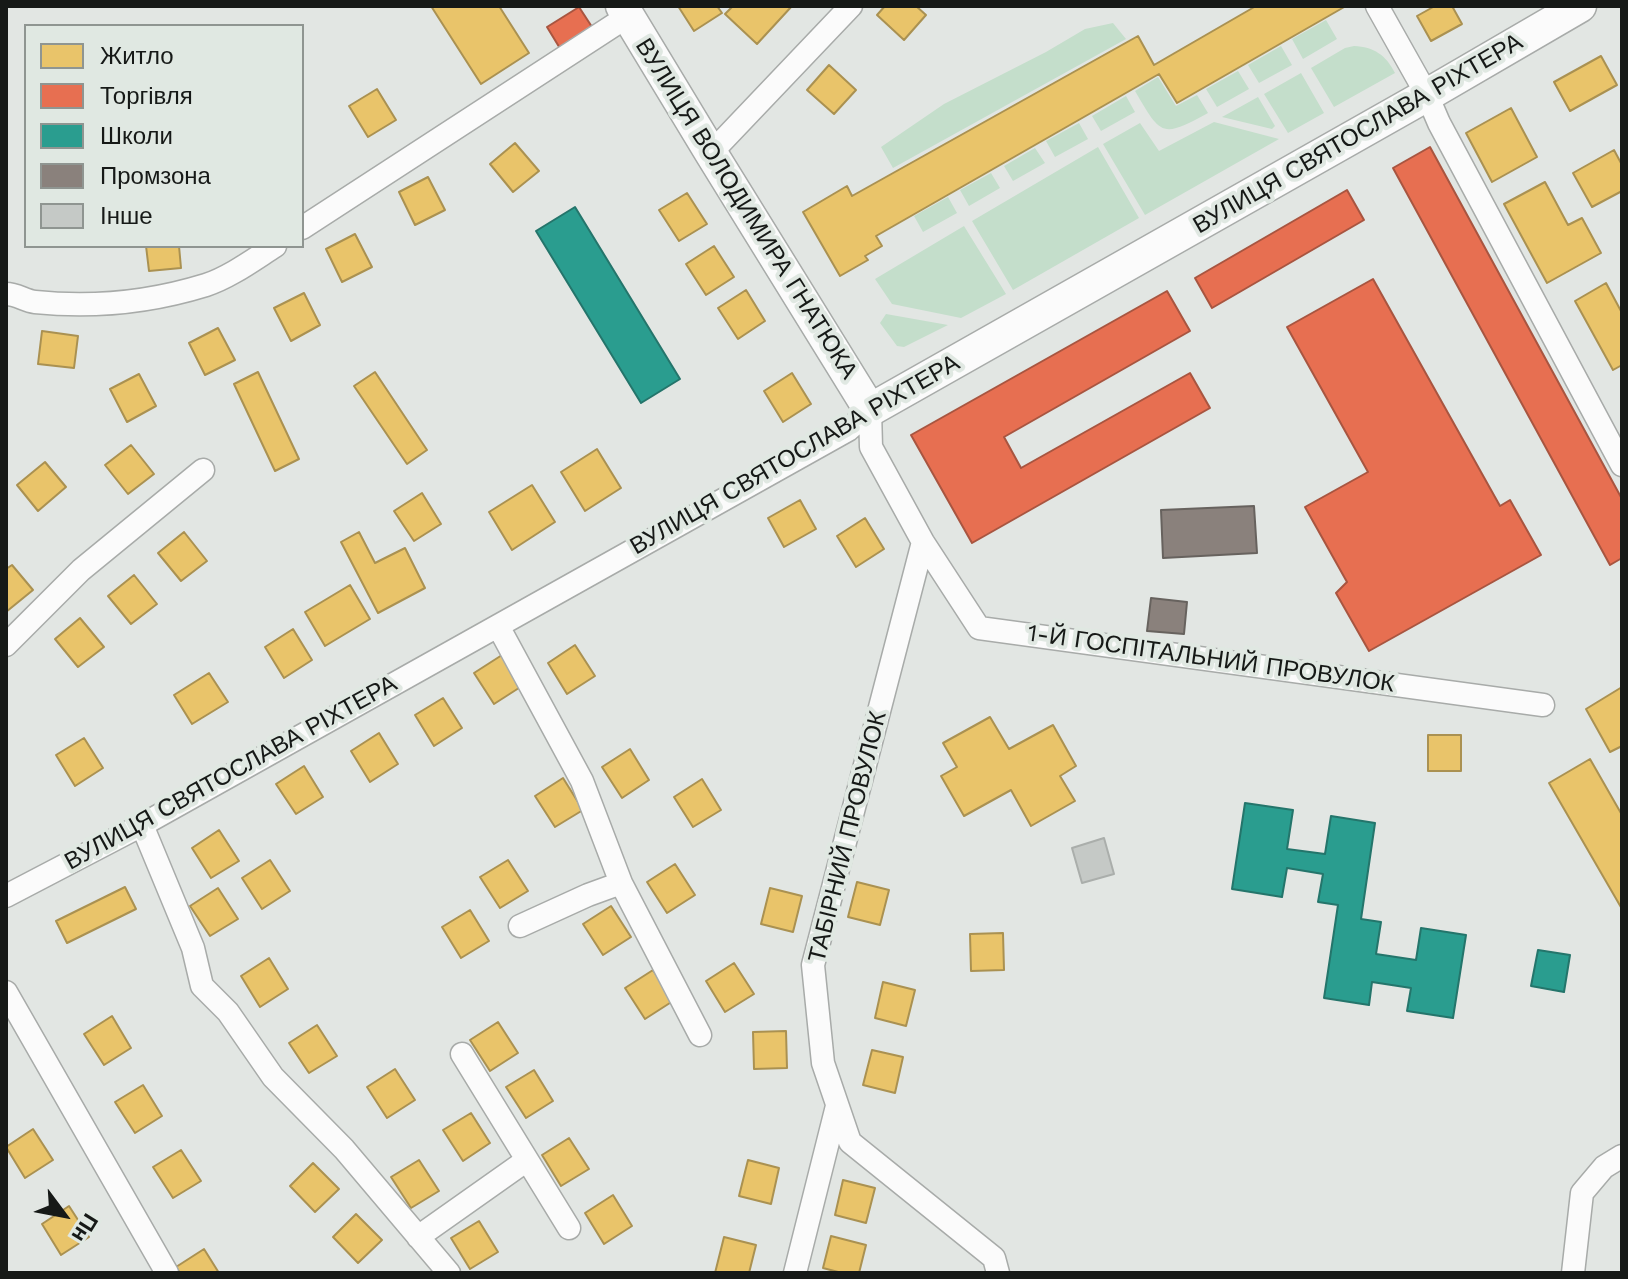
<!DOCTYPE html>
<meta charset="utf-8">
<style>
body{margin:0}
#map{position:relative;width:1628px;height:1279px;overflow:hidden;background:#e2e6e3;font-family:"Work Sans",sans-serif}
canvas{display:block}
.frame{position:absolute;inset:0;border:8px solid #161917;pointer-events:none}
.legend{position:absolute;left:24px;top:24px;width:280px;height:224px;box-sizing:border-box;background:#e0e8e2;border:2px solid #8f9591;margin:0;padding:10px 14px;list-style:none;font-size:24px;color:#161917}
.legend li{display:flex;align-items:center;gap:16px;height:40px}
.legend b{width:40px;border:2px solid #8f9591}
.north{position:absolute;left:24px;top:1175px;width:80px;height:80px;-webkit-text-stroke:6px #e0e8e2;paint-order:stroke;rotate:122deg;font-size:22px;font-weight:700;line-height:32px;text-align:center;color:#161917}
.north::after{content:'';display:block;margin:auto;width:28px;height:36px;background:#161917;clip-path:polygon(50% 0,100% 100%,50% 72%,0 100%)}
</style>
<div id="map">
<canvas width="1628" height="1279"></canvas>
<div class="frame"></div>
<ul class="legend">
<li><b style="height:22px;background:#e9c46a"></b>Житло</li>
<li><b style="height:22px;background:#e76f51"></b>Торгівля</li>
<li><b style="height:22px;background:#2a9d8f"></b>Школи</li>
<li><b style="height:22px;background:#8a817c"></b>Промзона</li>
<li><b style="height:22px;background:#c5c9c6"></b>Інше</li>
</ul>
<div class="north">Пн</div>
</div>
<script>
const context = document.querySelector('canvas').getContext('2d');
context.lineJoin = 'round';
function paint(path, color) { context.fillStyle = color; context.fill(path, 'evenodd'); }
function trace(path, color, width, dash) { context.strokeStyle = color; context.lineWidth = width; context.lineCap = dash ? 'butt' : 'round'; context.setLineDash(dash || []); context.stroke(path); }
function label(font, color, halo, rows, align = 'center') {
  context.font = font + ' "Work Sans",sans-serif'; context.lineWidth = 8; context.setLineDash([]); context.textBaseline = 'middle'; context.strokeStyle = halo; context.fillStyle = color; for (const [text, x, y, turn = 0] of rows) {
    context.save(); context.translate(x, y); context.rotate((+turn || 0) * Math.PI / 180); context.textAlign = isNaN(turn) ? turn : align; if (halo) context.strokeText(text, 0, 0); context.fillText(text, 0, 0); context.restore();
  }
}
paint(new Path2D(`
 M1326,20L1337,39L1303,59L1292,39Z
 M1113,23L1126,39L893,168L881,147L944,104L1046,52L1085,29Z
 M1281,46L1292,65L1259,83L1248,65Z
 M1354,46C1374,47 1386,55 1395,73L1334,107L1311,68L1345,48Z
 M1238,71L1249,89L1217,107L1206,89Z
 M1301,73L1324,113L1288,133L1264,94Z
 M1158,77L1176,106L1197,95L1208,113C1161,139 1161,135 1135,91Z
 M1126,96L1135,112L1101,131L1092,116Z
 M1258,97L1275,126L1272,129L1222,117Z
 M1214,122L1279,139L1145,215L1103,144L1140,123L1159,151Z
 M1079,123L1088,139L1055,157L1046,141Z
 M1098,147L1139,218L1013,290L972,221Z
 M1035,148L1045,163L1013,181L1004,166Z
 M991,173L1000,188L969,206L960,190Z
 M948,197L957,213L923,232L914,216Z
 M964,226L1006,294L961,318L892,304L875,279Z
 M886,314L948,325L904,347L897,346L880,323Z`), '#c4decb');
const homes = new Path2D(`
 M431,6H499L529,53L481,84Z
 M678,6H717L722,13L694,31Z
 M733,6H792L757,44L725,14Z
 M885,6H916L926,15L904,40L877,15Z
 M1256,6H1346L1177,103L1159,74L876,236L882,246L865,256L868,260L840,276L803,212L847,186L852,196L1138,36L1154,65Z
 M1435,6H1452L1462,24L1431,41L1417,16Z
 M1601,56L1617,85L1570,111L1554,82Z
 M829,65L856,90L834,114L807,90Z
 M377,89L396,120L368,137L349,106Z
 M1511,108L1537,157L1492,182L1466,133Z
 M515,143L539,171L513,192L490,164Z
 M1614,150L1622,165V191L1592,207L1573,173Z
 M428,177L445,210L415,225L399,192Z
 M1545,182L1568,225L1582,218L1601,253L1547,283L1504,204Z
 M687,193L707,224L679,241L659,210Z
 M355,234L372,267L342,282L326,249Z
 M146,246H179L181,268L149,271Z
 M714,246L734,277L706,295L686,264Z
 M1606,283L1622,313V365L1613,370L1575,301Z
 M746,290L765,321L738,339L718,308Z
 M304,293L320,325L291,341L274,308Z
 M218,328L235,360L205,375L189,343Z
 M42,331L78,336L74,368L38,364Z
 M258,372L299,459L275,471L234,384Z
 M375,372L427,450L407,464L354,386Z
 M792,373L811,404L783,422L764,391Z
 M139,374L156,406L127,422L110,389Z
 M131,445L154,474L128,494L105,465Z
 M597,449L621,488L585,511L561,472Z
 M45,462L66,487L38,511L17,485Z
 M532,485L555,522L512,550L489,512Z
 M422,493L441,524L414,541L394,511Z
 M800,500L816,529L784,547L768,518Z
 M865,518L884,549L856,567L837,536Z
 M184,532L207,561L181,581L158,553Z
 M359,532L375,563L405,548L425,588L378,613L341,542Z
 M12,565L33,590L6,612V569Z
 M134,575L157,604L131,624L108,596Z
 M350,585L370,619L325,646L305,612Z
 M80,618L104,647L78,667L55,639Z
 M293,629L312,660L284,678L265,647Z
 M575,645L595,676L567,694L548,663Z
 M502,655L522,686L494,704L474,673Z
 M209,673L228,702L192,724L174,695Z
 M1622,687V746L1610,752L1586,709Z
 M443,698L462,728L434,746L415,715Z
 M990,717L1009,749L1053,725L1076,766L1060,776L1075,801L1031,826L1011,790L964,816L941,776L957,767L943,743Z
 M379,733L398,764L370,782L351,751Z
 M1428,735H1461V771H1428Z
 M84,738L103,768L75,786L56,755Z
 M630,749L649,780L622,798L602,767Z
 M1590,759L1622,815V909L1549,783Z
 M304,766L323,797L296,814L276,784Z
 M563,778L583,810L555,827L535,796Z
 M702,779L721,810L693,827L674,797Z
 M219,830L239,861L211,878L192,848Z
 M270,860L290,891L262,909L242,878Z
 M508,860L528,891L500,908L480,877Z
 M675,864L695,895L667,913L647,882Z
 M857,882L889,890L880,925L848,917Z
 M125,887L136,909L67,943L56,921Z
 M218,888L238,919L210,936L190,906Z
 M770,888L802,896L793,932L761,924Z
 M611,906L631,937L603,955L583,924Z
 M470,910L489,941L461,958L442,927Z
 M1003,933L1004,970L971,971L970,934Z
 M269,958L288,989L260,1007L241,976Z
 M734,963L754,994L725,1012L706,981Z
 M653,970L673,1001L645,1019L625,988Z
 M883,982L915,990L906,1026L875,1018Z
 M112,1016L131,1048L104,1065L84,1034Z
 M498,1022L518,1053L490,1071L470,1040Z
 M317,1025L337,1056L309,1073L289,1043Z
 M786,1031L787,1068L754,1069L753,1032Z
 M872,1050L903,1057L895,1093L863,1085Z
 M395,1069L415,1100L387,1118L367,1087Z
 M534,1070L553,1101L526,1118L506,1087Z
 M143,1085L162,1116L135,1133L115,1102Z
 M471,1113L490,1143L463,1161L443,1130Z
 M33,1129L53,1160L25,1178L6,1147Z
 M569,1138L589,1169L561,1186L542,1155Z
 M181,1150L201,1181L173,1198L153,1167Z
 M419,1160L439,1191L411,1208L391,1177Z
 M748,1160L779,1168L771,1204L739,1196Z
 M313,1163L339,1189L315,1212L290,1186Z
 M843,1180L875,1188L866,1223L835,1215Z
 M613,1195L632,1226L604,1244L585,1213Z
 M69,1206L89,1237L61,1255L42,1224Z
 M356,1214L382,1240L358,1263L333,1237Z
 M479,1221L498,1252L470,1269L451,1238Z
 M831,1236L866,1245L859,1273H842L823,1268Z
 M724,1237L756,1245L749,1273H715Z
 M204,1249L219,1273H180L176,1267Z`);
paint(homes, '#e9c46a');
trace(homes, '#aa9151', 2);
const shops = new Path2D(`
 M579,7L594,30L561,50L547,27Z
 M1430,147L1622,499V558L1610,565L1393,168Z
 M1347,190L1364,220L1212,308L1195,278Z
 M1373,279L1500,506L1510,500L1541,555L1369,651L1336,593L1347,582L1305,507L1368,472L1287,327Z
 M1167,291L1190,331L1004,437L1021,468L1190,373L1210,408L972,543L911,435Z`);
paint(shops, '#e76f51');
trace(shops, '#a85540', 2);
const schools = new Path2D(`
 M575,207L680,379L641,403L536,231Z
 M1245,803L1293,810L1287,849L1325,854L1331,816L1375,823L1361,919L1381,922L1376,954L1416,960L1421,928L1466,935L1453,1018L1407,1011L1411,988L1372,982L1369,1005L1324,998L1338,905L1318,902L1323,874L1287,868L1282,897L1232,889Z
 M1538,950L1570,955L1564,992L1531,986Z`);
paint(schools, '#2a9d8f');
trace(schools, '#24756b', 2);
const industry = new Path2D(`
 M1254,506L1257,553L1163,558L1161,510Z
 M1151,598L1187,602L1184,634L1147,631Z`);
paint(industry, '#8a817c');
trace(industry, '#67625e', 2);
const building = new Path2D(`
 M1104,838L1114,874L1082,883L1072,848Z`);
paint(building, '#c5c9c6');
trace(building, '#aaaeab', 2);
const street = new Path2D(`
 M1377,6L1427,95L1439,123L1622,465
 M711,153L851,6
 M302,228L628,16
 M6,294C17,294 25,301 35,302C92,308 151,302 206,285C230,277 253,260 275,246
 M870,410L871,447L923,542L979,628L1543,705
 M923,542L813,965L823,1063L850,1142L994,1258L998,1273
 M498,626L582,781L621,883L700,1035
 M6,645L81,570L203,470
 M142,825L193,948L202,986L228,1012L273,1077L344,1149L449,1273
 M6,896L142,825L848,430L870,410
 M520,926L588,895L621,883
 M6,992L167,1273
 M462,1054L569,1228
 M418,1237L527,1160
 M795,1273L837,1106
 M1573,1273L1582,1193L1604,1167L1622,1156`);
const secondary = new Path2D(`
 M622,6L711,153L870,410L1427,95L1580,6`);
trace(street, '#a8aba9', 25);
trace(secondary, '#a8aba9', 35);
trace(street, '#fbfbfb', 22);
trace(secondary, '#fbfbfb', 32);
label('24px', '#161917', '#e0e8e2', [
 ["ВУЛИЦЯ СВЯТОСЛАВА РІХТЕРА",1358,134,-30],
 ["ВУЛИЦЯ ВОЛОДИМИРА ГНАТЮКА",746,209,58],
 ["ВУЛИЦЯ СВЯТОСЛАВА РІХТЕРА",795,455,-30],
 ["1-Й ГОСПІТАЛЬНИЙ ПРОВУЛОК",1211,659,8],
 ["ВУЛИЦЯ СВЯТОСЛАВА РІХТЕРА",231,773,-29],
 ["ТАБІРНИЙ ПРОВУЛОК",848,837,-76]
]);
</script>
